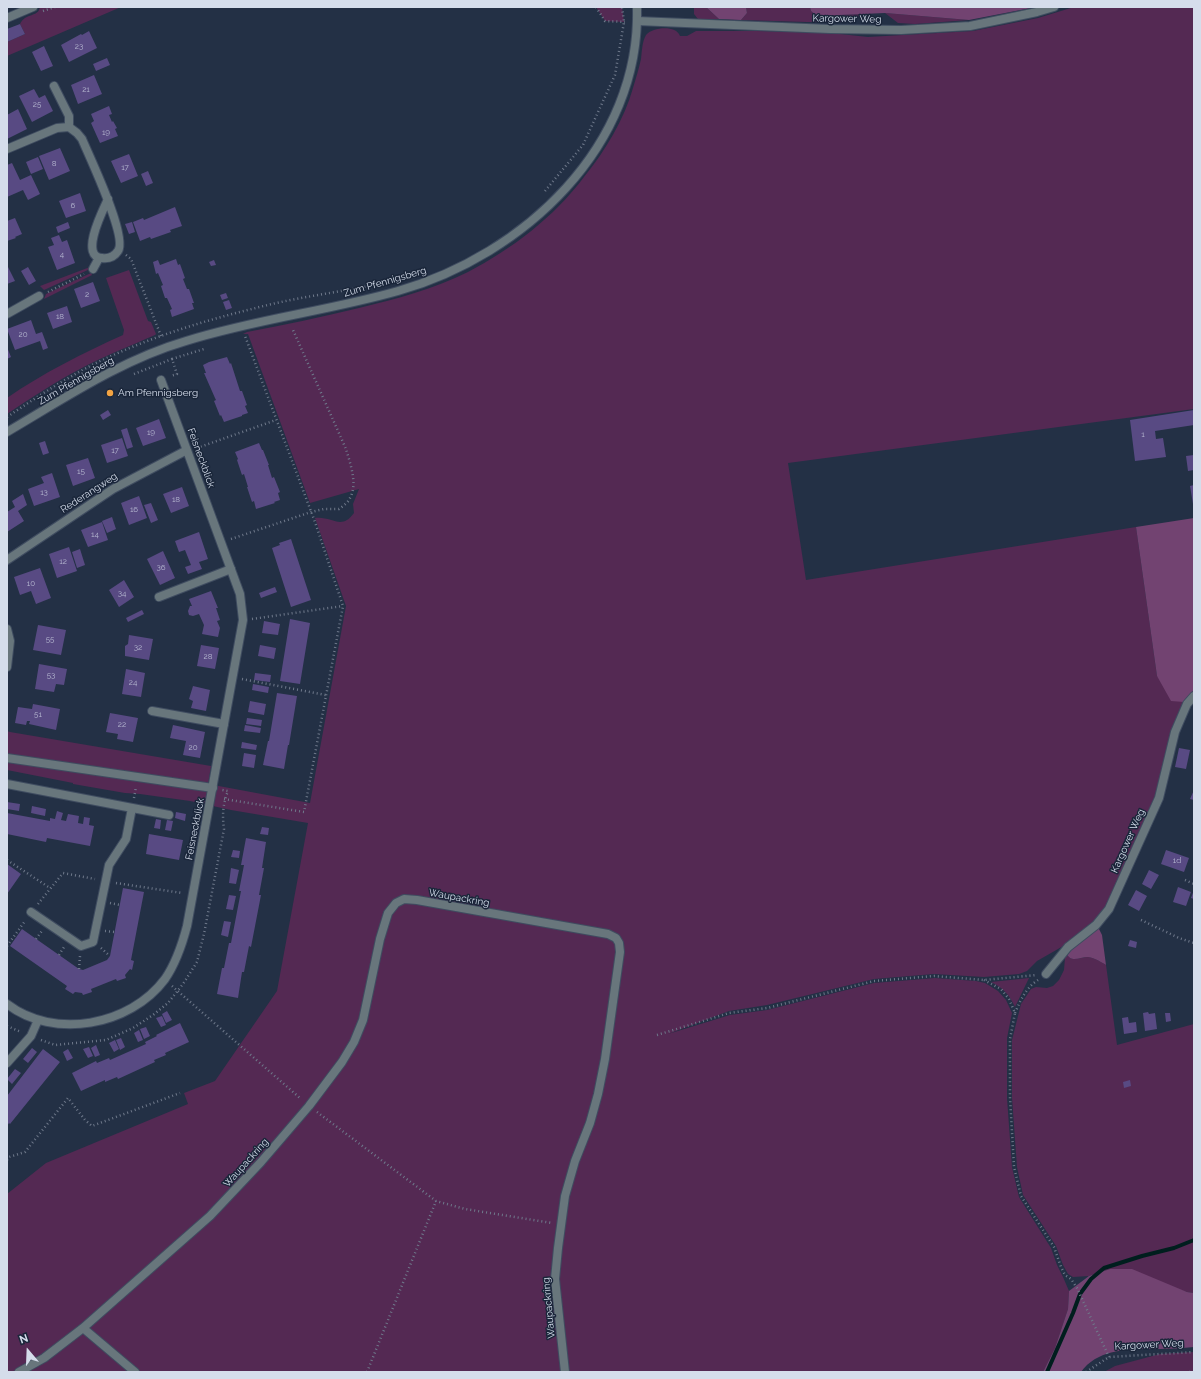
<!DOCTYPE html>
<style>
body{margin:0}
#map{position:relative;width:1201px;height:1379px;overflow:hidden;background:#233045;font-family:Raleway,sans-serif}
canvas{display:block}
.frame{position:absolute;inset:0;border:8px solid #d5ddeb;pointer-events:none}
.north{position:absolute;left:8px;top:1331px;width:40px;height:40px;-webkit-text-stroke:3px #1a263a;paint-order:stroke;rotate:341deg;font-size:11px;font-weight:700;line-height:16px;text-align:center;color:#d5ddeb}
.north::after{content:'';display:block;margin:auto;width:14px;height:18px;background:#d5ddeb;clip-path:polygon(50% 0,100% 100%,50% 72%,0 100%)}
</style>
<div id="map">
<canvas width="1201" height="1379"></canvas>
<div class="frame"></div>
<div class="north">N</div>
</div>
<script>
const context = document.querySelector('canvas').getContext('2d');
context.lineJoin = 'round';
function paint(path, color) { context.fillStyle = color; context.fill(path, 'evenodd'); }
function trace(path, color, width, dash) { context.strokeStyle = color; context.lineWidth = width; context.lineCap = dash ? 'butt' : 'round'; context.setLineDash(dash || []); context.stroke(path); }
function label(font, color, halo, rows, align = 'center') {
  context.font = font + ' Raleway,sans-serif'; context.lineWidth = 3; context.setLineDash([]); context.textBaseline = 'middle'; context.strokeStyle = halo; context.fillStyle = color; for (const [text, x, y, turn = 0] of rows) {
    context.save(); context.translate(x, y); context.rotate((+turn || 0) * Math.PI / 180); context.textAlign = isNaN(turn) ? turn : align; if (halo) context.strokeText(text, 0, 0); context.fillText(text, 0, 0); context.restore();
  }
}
paint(new Path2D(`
 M40,7H121L7,56V42L25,34L20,24C26,12 38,18 40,7Z
 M596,7H622L624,22L605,21Z
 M694,7H706L719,19H698L694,14Z
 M746,7H810L811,11L817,16L866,14L843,22H807L741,20L747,13Z
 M1074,7H1194V409L788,463L806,580L1136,527L1157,676L1184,702L1155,798L1105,909L1094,922L1065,945L1037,961L1027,971L1019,974L984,977L934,974L874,979L767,1005L729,1011L668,1034L730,1015L767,1010L874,983L935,978L976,981L985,983L998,991L1006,1000L1012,1013L1007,1038V1098L1012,1167L1019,1197L1051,1248L1057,1265L1063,1277L1069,1291L1068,1309L1055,1348L1043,1372H7V1194L46,1163L188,1104L184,1093L215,1081L277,991L308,823L231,810L190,801L140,794L125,793L73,784V783L7,770V731L10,732L211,766L208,784L310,803L346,606L315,518C333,516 341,531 354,513L353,504L359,489L310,503L248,334H243L247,332C285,325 322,317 359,308C396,299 434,289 468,272C512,249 554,217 584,177C605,151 624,120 633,88C636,78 639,68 641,59C642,51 642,42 646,35C653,27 676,25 680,36H687L696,31H758L831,33L868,37L973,31L1038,18Z
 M885,13L969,20L915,24L898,23Z
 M90,267V269L44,290L40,286Z
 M129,270L148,321L151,322L156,334L155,335C130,346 104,356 80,369C55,382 31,398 7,414V398C43,373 83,353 123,335L124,330L106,278Z
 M91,273L92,275L44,299L46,294Z
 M1067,954C1071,963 1080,957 1088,957C1095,958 1101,962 1106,965L1117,1045L1194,1024V1293L1187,1292L1110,1269L1089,1276L1073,1277L1068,1274L1063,1265L1056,1246L1023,1195L1017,1167L1012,1098V1040L1021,1004L1031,989L1036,987L1047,988L1053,986L1059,980L1064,970L1065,958Z
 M1029,978L1015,1007C1009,994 1003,988 991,982Z
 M1194,1352V1372H1104L1115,1366L1160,1354Z`), '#542953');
paint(new Path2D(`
 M706,7H746L747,13L741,20L719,19Z
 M810,7H1036L969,20L885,13L817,16L811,11Z
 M1194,518V690L1184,702L1171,701L1157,676L1136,527Z
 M1098,927L1102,935L1106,965C1101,962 1095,958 1088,957C1080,957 1071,963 1067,954L1071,949Z
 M1110,1269H1132L1187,1292L1194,1293V1347C1183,1348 1171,1349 1160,1349C1133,1349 1099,1347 1081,1372H1043L1055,1348L1068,1309L1069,1291L1089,1276Z`), '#724371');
trace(new Path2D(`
 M1047,1372L1073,1313L1080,1294L1091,1279L1104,1268L1142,1256L1174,1248L1194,1240`), '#001e1e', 4);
paint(new Path2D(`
 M20,24L25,34L7,42V29Z
 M89,31L97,48L69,62L61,45L81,34L82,35Z
 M44,46L53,66L41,71L32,52Z
 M107,58L110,65L96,71L93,64Z
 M94,75L102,94L78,104L71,85Z
 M34,89L39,98L45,95L53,111L32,122L19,96Z
 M109,106L112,114L109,115L112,122L113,121L117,128L115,129L118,136L100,143L91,123L94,121L91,114Z
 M18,109L27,129L7,139V115Z
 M60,148L70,171L49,180L39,156Z
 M129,154L138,176L121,183L111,161Z
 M38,157L43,169L31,174L26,162Z
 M12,163L20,180L31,175L40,194L28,200L23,190L7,197V165Z
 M148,171L153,183L146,186L141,174Z
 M80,193L86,211L66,218L59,201Z
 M175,207L182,226L170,230L171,232L151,239L150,237L140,241L133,222L143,218L144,220Z
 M15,218L22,234L15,237L16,238L7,241V221Z
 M68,222L70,228L58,233L56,227Z
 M132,222L135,232L129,234L125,224Z
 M59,235L62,242L67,240L75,263L57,270L48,247L54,245L51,238Z
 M176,259L178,265L180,264L185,278L183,279L187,289H189L194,303H192L194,309L172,317L170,310L172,309L167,298H165L161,286L163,285L158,273L156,274L153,262L158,260L160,265Z
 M214,260L216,265L211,266L209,262Z
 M7,265L15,281L7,284Z
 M28,267L36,281L29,285L21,271Z
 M93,282L100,301L81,308L74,289Z
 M226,293L228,298L222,300L220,295Z
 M229,300L232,308L226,310L223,302Z
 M67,306L72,322L53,329L47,313Z
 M31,320L36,334L42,332L48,348L43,350L40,341L15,350L7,329Z
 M7,347L11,357L7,359Z
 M227,357L230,364L231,363L240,391H242L247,405L245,406L248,413L242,415V416L224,422L221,415L220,416L214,401L216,400L215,398L204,373H206L203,365L209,362Z
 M108,410L111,415L103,420L100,415Z
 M1194,410V425L1155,431L1156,439L1163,438L1166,457L1135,461L1130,420Z
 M159,419L166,438L143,446L136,428Z
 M127,428L133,447L127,449L121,430Z
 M122,438L128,456L107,463L101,445Z
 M45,441L49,453L43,455L39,443Z
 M259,443L262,450H263L269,465H268L272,478L274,477L280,492L278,493L280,500L274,502L275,503L256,509L254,501L252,502L247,487H248L244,474L242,475L237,460L238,459L235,452Z
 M1194,455V470L1188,471L1186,456Z
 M88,458L95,478L73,486L66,465Z
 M52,473L60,497L34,506L28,489L44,483L41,477Z
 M1194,485V504H1193L1190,486Z
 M182,487L189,506L171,513L163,494Z
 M23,494L27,505L18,511L24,521L7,532V512L15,507L12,501Z
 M139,496L147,518L129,525L121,503Z
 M151,503L158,520L151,523L144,505Z
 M112,517L116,529L107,533L102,521Z
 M102,522L108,540L88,547L81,530Z
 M199,532L208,559L199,562L202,569L188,574L185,567L191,565L185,550L179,552L175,541Z
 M291,539L311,600L291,607L272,548L280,545L279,543Z
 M69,547L77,571L57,578L49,554Z
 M80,549L85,565L77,568L72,552Z
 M163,551L175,578L160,585L147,559Z
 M40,568L51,598L36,604L31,591L20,595L14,577Z
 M124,580L134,597L119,607L109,590Z
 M275,587L277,592L261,598L259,593Z
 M211,591L218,608H216L220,620L217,621L220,628L218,637L202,634L204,625L199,614L193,616L189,615L188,611L190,606H192L189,599Z
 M142,610L144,614L128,622L126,618Z
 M290,619L310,623L300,684L280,681Z
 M264,621L280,624L278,635L262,633Z
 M38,625L66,630L61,655L33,650Z
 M129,635L153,639L149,660L125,656V646L128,644Z
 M201,645L219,648L215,669L197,666Z
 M260,645L276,648L274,659L258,656Z
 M39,664L67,669L64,685L56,684L54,692L35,689Z
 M126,669L145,673L141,697L122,694Z
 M255,673L271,675L270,682L254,680Z
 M253,684L269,687L268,693L252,690Z
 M193,686L210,690L206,711L191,708L193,701L189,699Z
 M277,693L297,696L289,745H288L284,769L263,765L268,741H269Z
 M250,701L266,704L264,715L248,712Z
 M33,704L60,709L56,730L29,724L30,721H27L26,725L15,723L18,707L32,709Z
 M110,713L138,718L133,742L117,739L118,734L106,732Z
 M247,718L262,720L261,726L246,724Z
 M173,725L205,732L200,758L183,755L186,741L170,738Z
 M245,725L261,728L260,733L244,731Z
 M242,742L257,745L256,750L241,748Z
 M1179,748L1190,750L1186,769L1175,767Z
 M244,753L256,755L254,768L242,766Z
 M1194,790V800L1190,799Z
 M7,802L20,804L19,811L7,809Z
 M32,806L46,809L45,816L31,813Z
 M57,811L63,813L61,820L66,821L68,814L79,816L78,823L83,824L84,817L90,818L89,825L94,826L90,846L47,838L46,842L7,834V813L50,821V818L55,819Z
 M176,812L186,814L185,821L175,818Z
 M156,819L161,820L160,829L154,828Z
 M167,820L173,821L171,831L165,830Z
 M262,827L269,828L268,835L260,834Z
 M149,834L183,840L179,860L146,854Z
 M246,838L266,842L262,868H264L259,895H261L251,947L249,946L244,972H242L238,998L217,994L222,968H224L229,943H231L241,891H239L244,865H241Z
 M233,850L240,851L239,858L231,857Z
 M1166,850L1189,858L1184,872L1161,864Z
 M7,864L21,874L7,894Z
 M231,868L239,870L236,884L229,883Z
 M1149,870L1159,875L1151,889L1142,884Z
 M1178,887L1191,892L1186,906L1173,902Z
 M123,888L144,892L131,960L134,961L132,970L130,969L125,975L126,978L117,981L116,979L91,989L92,992L83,995L82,993L75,992L73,994L65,989L67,986L10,946L22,929L79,969L83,970L107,960L110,956Z
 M1136,890L1147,896L1139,911L1128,905Z
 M1194,890V899L1191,898Z
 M229,895L236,896L233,910L226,909Z
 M224,921L231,922L228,937L221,935Z
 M1130,940L1137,942L1136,948L1128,946Z
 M167,1011L172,1020L166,1023L162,1014Z
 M1148,1012L1149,1014L1155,1013L1157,1029L1145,1031L1143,1013Z
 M1165,1013H1170L1171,1021L1166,1022Z
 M162,1016L166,1025L161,1027L156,1018Z
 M1128,1017L1129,1023L1136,1022L1137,1032L1124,1034L1122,1018Z
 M180,1023L189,1042L165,1053L166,1055L154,1060L155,1062L118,1079L117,1077L105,1082V1080L81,1091L72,1073L96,1061L97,1063L109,1058L110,1060L146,1044L145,1042L157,1036L156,1035Z
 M146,1027L150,1036L144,1039L140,1029Z
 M139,1030L143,1040L138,1042L134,1033Z
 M121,1038L125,1047L120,1050L116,1040Z
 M115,1040L119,1049L114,1052L109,1043Z
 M96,1045L100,1055L95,1057L91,1048Z
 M89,1047L93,1056L88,1058L83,1049Z
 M32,1048L37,1052L28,1063L23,1059Z
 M43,1049L60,1062L10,1124L9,1123L7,1126V1096Z
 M68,1049L73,1058L67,1061L63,1052Z
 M15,1069L21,1073L12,1084L7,1079Z
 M1130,1080L1131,1086L1124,1088L1123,1082Z`), '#584a83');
const service = new Path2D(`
 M7,18L33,7
 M637,21L830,29L901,30L970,26L1037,12L1054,7
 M54,86L69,116V127
 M159,597L231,569
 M152,711L224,724
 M7,784L169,815
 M31,912L81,946L93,942L109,865L126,839L132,808
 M1046,974L1068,947L1096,925L1109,909L1159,798L1175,732L1187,704L1194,696`);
const pedestrian = new Path2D(`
 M7,758L213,788`);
const minor = new Path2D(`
 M7,149L57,128L69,127L77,133L82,139C89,156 128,237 118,251C114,257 109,259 102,258C79,257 103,210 108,199
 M93,269L99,258
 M7,314L39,296
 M7,432C65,398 121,360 186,341C256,319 328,311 398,291C524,255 641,146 637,7
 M7,560L113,489L187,450
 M7,629L10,641L7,667
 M7,1004C54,1040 130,1026 165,979C176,963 182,945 187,926L243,620L240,594L161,380
 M7,1063L31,1036L38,1020
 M83,1328L135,1372
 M19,1372L44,1358L83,1328L210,1216L261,1162L309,1106L342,1062L354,1042L363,1020L380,939L388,913L396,903L404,899L417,900L608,934L616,938L619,943L620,952L605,1059L598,1094L590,1123L575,1161L565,1196L558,1248L555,1279L565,1372`);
trace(service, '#3f4c60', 10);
trace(pedestrian, '#3f4c60', 10);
trace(minor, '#3f4c60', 10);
trace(new Path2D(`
 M596,7L605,21L625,22
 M43,11L55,7
 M545,191L583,145L615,75L624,22L622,7
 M126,255L131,259L161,336
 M48,292L84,274
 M172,359L204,349
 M134,374L172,359L177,374L171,376
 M7,417C40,395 73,373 109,357C155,336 203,321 252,309C292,298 334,293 374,285
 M197,448L276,420
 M231,539L311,512L324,509H339C343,506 348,503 350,498C358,484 350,463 346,449L293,330
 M252,619L343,606
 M242,679L326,695
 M134,798L136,787
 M224,799L304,812L343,606L315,522L245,336
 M7,860L50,888
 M1185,880L1194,884
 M116,883L182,893
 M110,903L120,905
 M38,904L63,873L95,879
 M1141,920L1179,938L1194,943
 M105,931L115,932
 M36,939L42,931
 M7,946L25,921
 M101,948L110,956
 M59,955L64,947
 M79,969L80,956
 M984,980L1001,989L1009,999L1015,1013L1010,1039V1097L1014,1167L1021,1196L1054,1247L1061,1267L1065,1275L1071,1279L1077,1288L1109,1357
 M172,986L301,1099
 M1015,1013C1021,999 1026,988 1038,980
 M7,1026L21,1032
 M657,1035L729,1013L767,1008L874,981L934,976L984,980L1037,975
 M41,1040L55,1045L106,1040L133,1028L153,1015L168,1003L183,984L197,962L204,934L224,829C222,815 223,803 228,791L222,790
 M317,1112L436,1201L465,1209L552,1223
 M7,1160L9,1157L25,1152L68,1098L85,1120L92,1126L180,1093
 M367,1372L436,1201
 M1086,1372L1109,1357L1194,1352
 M1189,1372H1194`), '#6f798b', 2.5, [1, 3]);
trace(service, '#68767c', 8);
trace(pedestrian, '#68767c', 8);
trace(minor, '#68767c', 8);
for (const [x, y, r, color] of [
 [110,393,4,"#f3a443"]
]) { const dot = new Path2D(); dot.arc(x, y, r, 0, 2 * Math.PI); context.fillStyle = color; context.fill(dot); trace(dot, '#1a263a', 1.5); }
label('8px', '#b6b8d1', null, [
 ["23",79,47],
 ["21",86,90],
 ["25",37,105],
 ["19",106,133],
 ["8",54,164],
 ["17",125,168],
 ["6",73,206],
 ["4",62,255],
 ["2",87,295],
 ["18",60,317],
 ["20",23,335],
 ["19",151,433],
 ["1",1143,435],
 ["17",115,451],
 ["15",81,472],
 ["13",44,493],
 ["18",176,500],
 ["16",134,510],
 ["14",95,535],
 ["12",63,562],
 ["36",161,568],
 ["10",31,584],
 ["34",122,594],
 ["55",50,640],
 ["32",138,648],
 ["28",208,657],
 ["53",51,676],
 ["24",133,683],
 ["51",38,715],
 ["22",122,725],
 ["20",193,748],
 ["1d",1177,861]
]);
label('10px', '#d5ddeb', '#1a263a', [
 ["Kargower Weg",847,19,1],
 ["Zum Pfennigsberg",385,282,-16],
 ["Zum Pfennigsberg",76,381,-30],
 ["Feisneckblick",201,458,70],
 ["Rederangweg",89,493,-33],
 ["Feisneckblick",195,829,-79],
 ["Kargower Weg",1128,841,-66],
 ["Waupackring",459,898,10],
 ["Waupackring",246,1163,-48],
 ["Waupackring",549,1308,-95],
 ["Kargower Weg",1149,1345,-3]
]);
label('10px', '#d5ddeb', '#1a263a', [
 ["Am Pfennigsberg",118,393]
], 'left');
</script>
